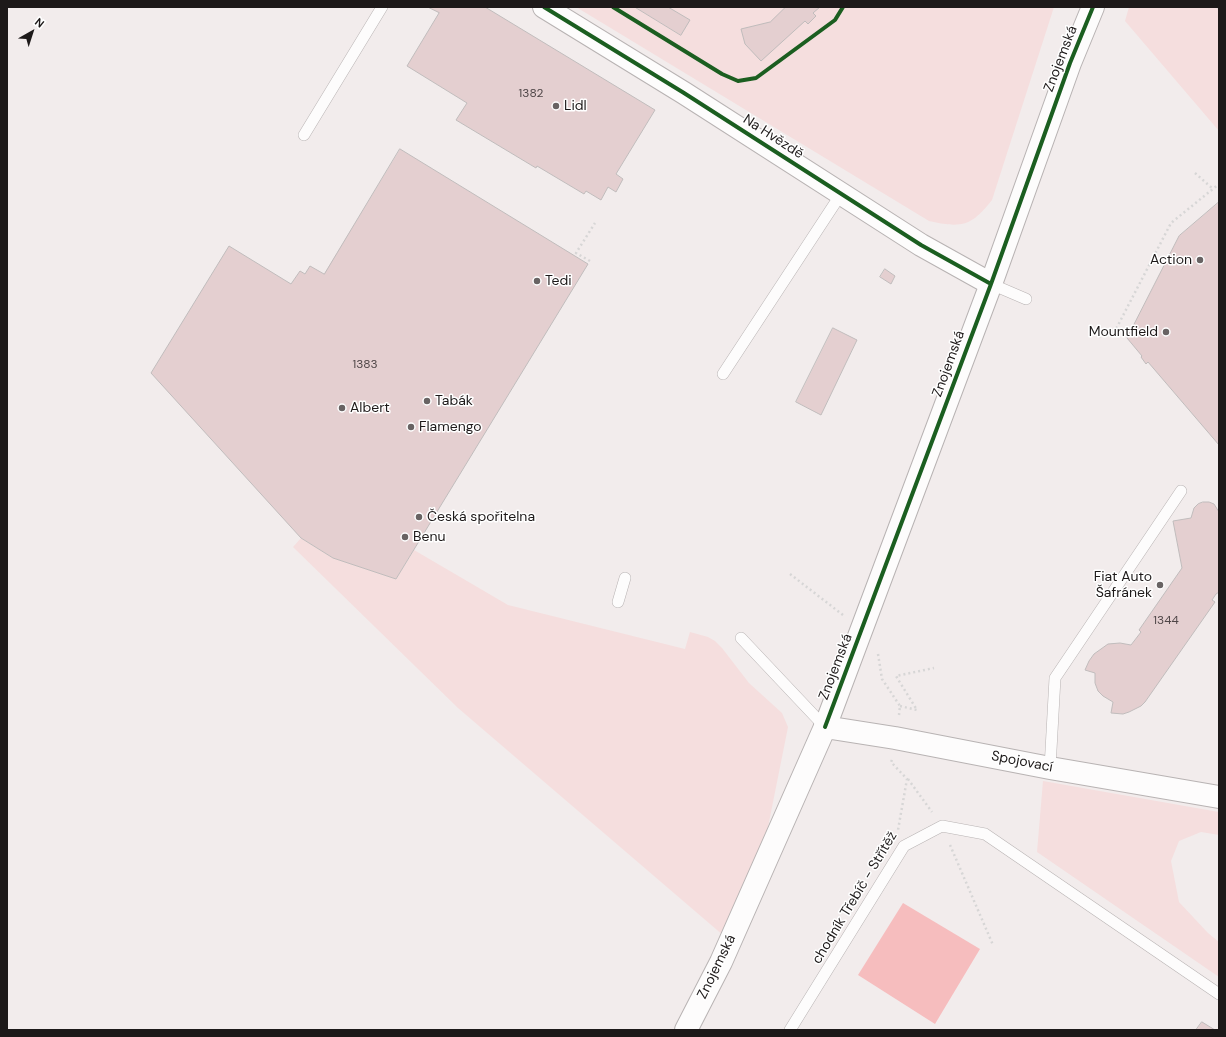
<!DOCTYPE html>
<meta charset="utf-8">
<style>
body{margin:0}
#map{position:relative;width:1226px;height:1037px;overflow:hidden;background:#f2ecec;font-family:"DM Sans",sans-serif}
canvas{display:block}
.frame{position:absolute;inset:0;border:8px solid #1d1919;pointer-events:none}
.north{position:absolute;left:12px;top:12px;width:40px;height:40px;-webkit-text-stroke:3px #fff;paint-order:stroke;rotate:39deg;font-size:11px;font-weight:700;line-height:16px;text-align:center;color:#1d1919}
.north::after{content:'';display:block;margin:auto;width:14px;height:18px;background:#1d1919;clip-path:polygon(50% 0,100% 100%,50% 72%,0 100%)}
</style>
<div id="map">
<canvas width="1226" height="1037"></canvas>
<div class="frame"></div>
<div class="north">N</div>
</div>
<script>
const context = document.querySelector('canvas').getContext('2d');
context.lineJoin = 'round';
function paint(path, color) { context.fillStyle = color; context.fill(path, 'evenodd'); }
function trace(path, color, width, dash) { context.strokeStyle = color; context.lineWidth = width; context.lineCap = dash ? 'butt' : 'round'; context.setLineDash(dash || []); context.stroke(path); }
function label(font, color, halo, rows, align = 'center') {
  context.font = font + ' "DM Sans",sans-serif'; context.lineWidth = 3; context.setLineDash([]); context.textBaseline = 'middle'; context.strokeStyle = halo; context.fillStyle = color; for (const [text, x, y, turn = 0] of rows) {
    context.save(); context.translate(x, y); context.rotate((+turn || 0) * Math.PI / 180); context.textAlign = isNaN(turn) ? turn : align; if (halo) context.strokeText(text, 0, 0); context.fillText(text, 0, 0); context.restore();
  }
}
paint(new Path2D(`
 M576,7H1054L992,200C971,227 961,228 929,221Z
 M1129,7H1219V131L1125,21Z
 M301,538L333,558L396,579L414,550L508,605L685,649L690,632L708,637L715,641L722,648L749,683L782,713L788,727L757,882L731,942L458,708L293,547Z
 M1043,781L1219,812V835L1201,832L1179,841L1171,861L1179,902L1208,933L1219,942V977L1037,852Z`), '#f5dede');
paint(new Path2D(`
 M903,903L980,949L935,1024L858,975Z`), '#f6bdbe');
const building = new Path2D(`
 M428,7H485L655,110L616,174L623,179L616,192L608,187L601,200L586,191L584,194L537,166L536,168L456,120L467,103L407,66L439,13Z
 M635,7H668L690,20L681,35Z
 M786,7H820L813,13L816,16L808,24L805,21L761,61L745,44L741,29L770,22Z
 M400,149L588,264L396,579L333,558L301,538L151,373L229,246L291,284L300,271L305,274L310,266L324,274Z
 M1219,202V445L1148,362L1146,364L1141,357L1142,356L1127,338L1179,236Z
 M885,269L895,276L891,284L880,277Z
 M833,328L857,340L821,415L796,402Z
 M1203,502H1209L1214,504L1219,512V592L1216,594L1212,600L1215,602L1145,702L1141,706L1129,712L1123,714L1111,713L1113,702L1103,696L1098,691L1095,683V673L1085,670L1089,661L1094,654L1108,644L1120,643L1131,645L1141,632L1139,630L1182,568L1173,521L1191,518L1194,508L1198,504Z
 M1202,1022L1215,1030H1196Z`);
paint(building, '#e4cfd0');
trace(building, '#c0bcbc', 1);
const service = new Path2D(`
 M304,135L382,7
 M991,284L1026,299
 M723,374L841,194
 M618,602L625,578
 M741,638L825,727
 M1050,768L1055,678L1181,491
 M790,1030L904,846L942,826L985,834L1219,994`);
const minor = new Path2D(`
 M544,7L684,93L921,245L991,284`);
const tertiary = new Path2D(`
 M825,727L991,284L1070,63L1093,7`);
const secondary = new Path2D(`
 M686,1030L721,962L825,727L895,738L1050,768L1219,797`);
trace(service, '#b8b3b3', 12);
trace(minor, '#b8b3b3', 24);
trace(tertiary, '#b8b3b3', 24);
trace(secondary, '#b8b3b3', 24);
trace(new Path2D(`
 M1218,7L1219,11
 M1195,173L1213,189
 M590,261L576,253L595,223
 M1099,337L1115,331L1171,223L1219,184
 M790,574L843,615
 M878,654L882,679L900,706L899,715
 M900,706L917,710L896,676L934,668
 M892,760L891,762L907,779L898,830
 M908,779L932,812
 M950,845L993,945`), '#d7d6d6', 2.5, [2, 3]);
trace(service, '#fdfcfc', 11);
trace(minor, '#fdfcfc', 22);
trace(tertiary, '#fdfcfc', 22);
trace(secondary, '#fdfcfc', 22);
trace(new Path2D(`
 M544,7L684,93L921,245L991,284
 M613,7L722,74L738,81L756,78L835,20L843,7
 M825,727L991,284L1070,63L1093,7`), '#1b5e20', 4);
for (const [x, y, r, color] of [
 [556,106,4,"#686363"],
 [1200,260,4,"#686363"],
 [537,281,4,"#686363"],
 [1166,332,4,"#686363"],
 [427,401,4,"#686363"],
 [342,408,4,"#686363"],
 [411,427,4,"#686363"],
 [419,517,4,"#686363"],
 [405,537,4,"#686363"],
 [1160,585,4,"#686363"]
]) { const dot = new Path2D(); dot.arc(x, y, r, 0, 2 * Math.PI); context.fillStyle = color; context.fill(dot); trace(dot, '#fff', 1.5); }
label('12px', '#4f4647', null, [
 ["1382",531,94],
 ["1383",365,365],
 ["1344",1166,621]
]);
label('14px', '#1d1919', '#fff', [
 ["Znojemská",1061,59,-69],
 ["Na Hvězdě",773,137,33],
 ["Znojemská",949,364,-70],
 ["Znojemská",836,667,-69],
 ["Spojovací",1022,762,11],
 ["chodník Třebíč - Střítěž",855,898,-59],
 ["Znojemská",717,967,-64]
]);
label('14px', '#1d1919', '#fff', [
 ["Lidl",564,106],
 ["Action",1192,260,"right"],
 ["Tedi",545,281],
 ["Mountfield",1158,332,"right"],
 ["Tabák",435,401],
 ["Albert",350,408],
 ["Flamengo",419,427],
 ["Česká spořitelna",427,517],
 ["Benu",413,537],
 ["Fiat Auto",1152,577,"right"],
 ["Šafránek",1152,593,"right"]
], 'left');
</script>
